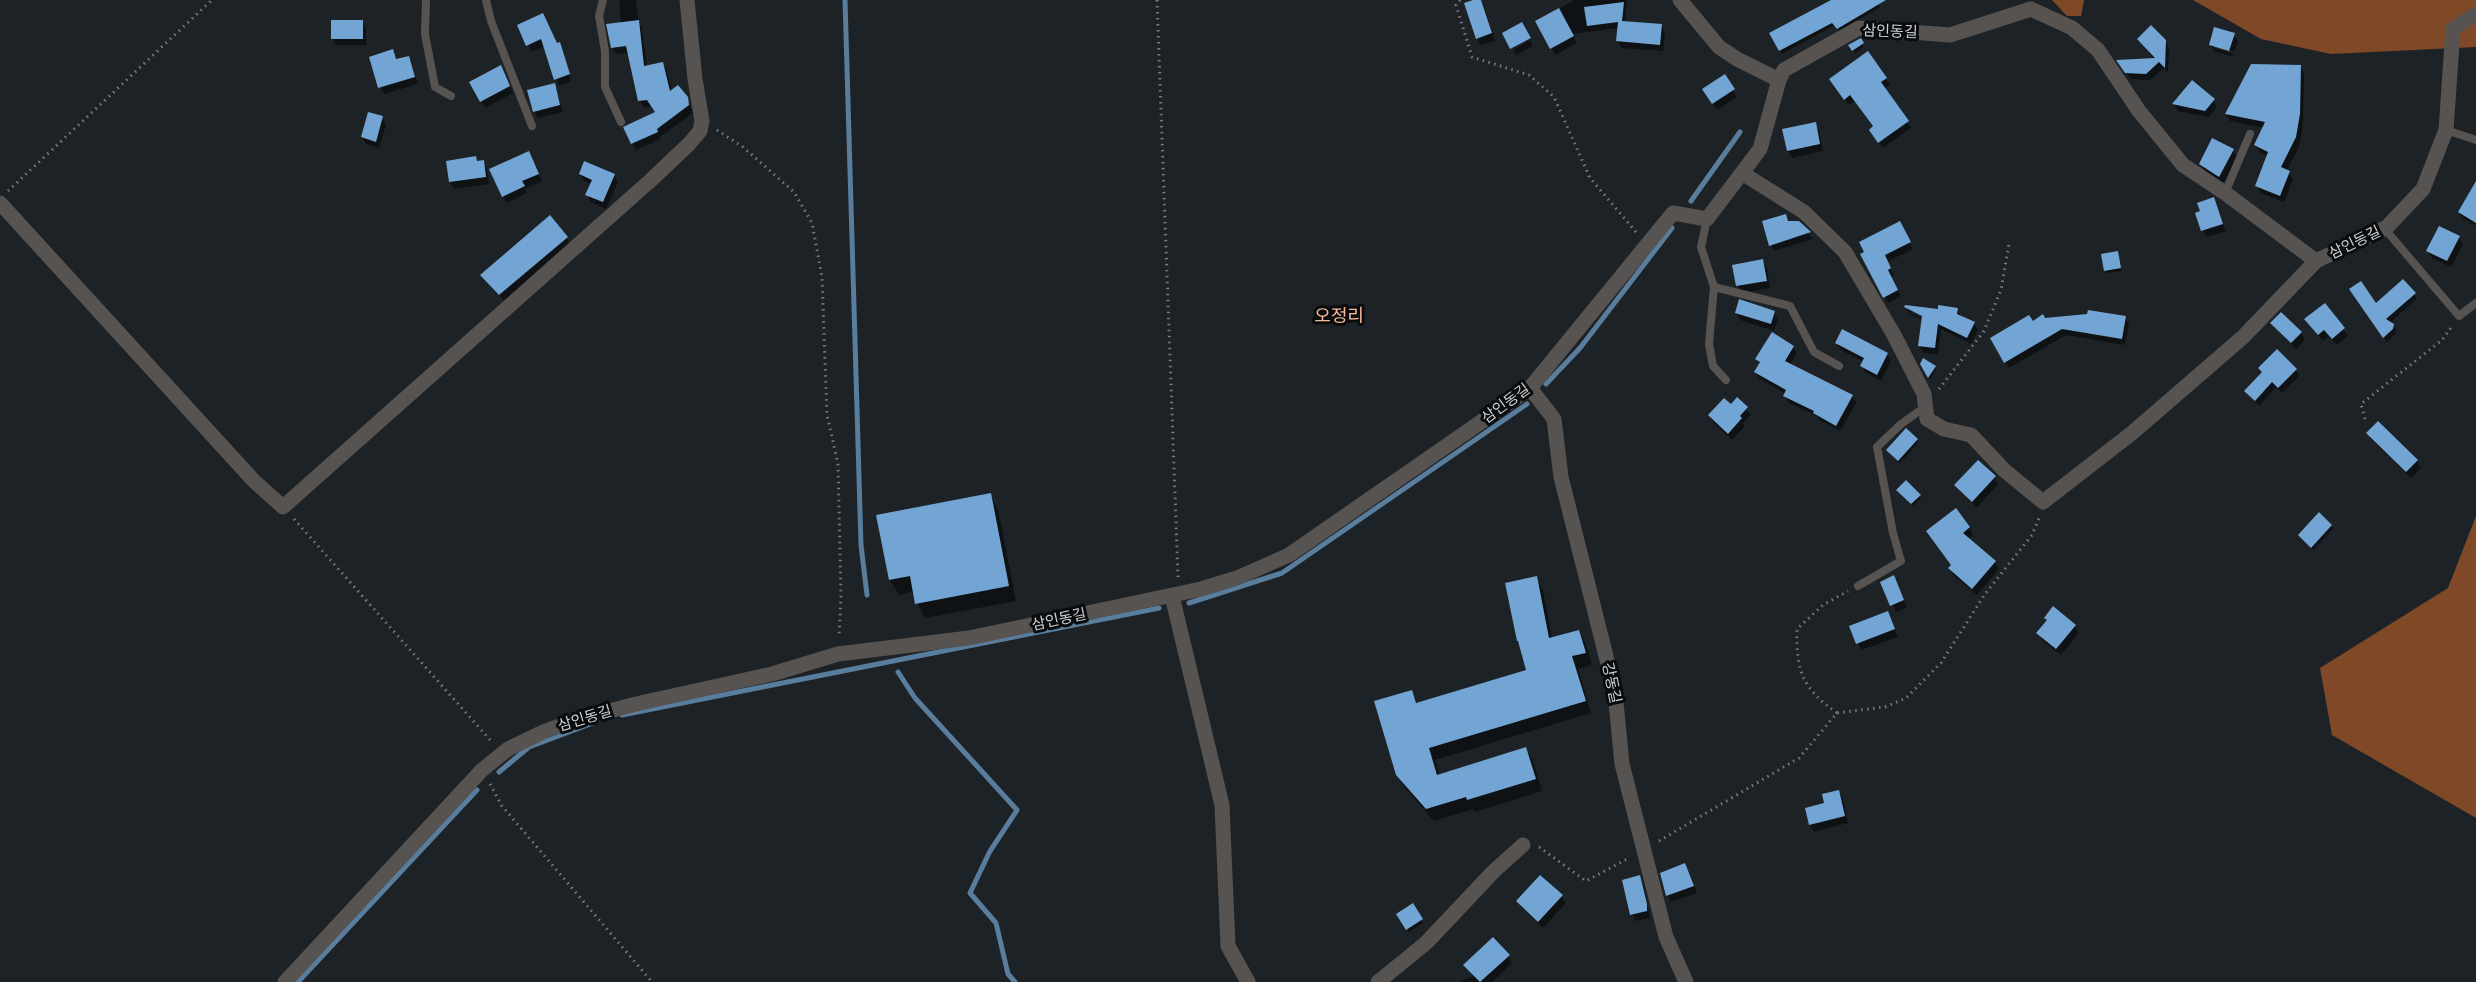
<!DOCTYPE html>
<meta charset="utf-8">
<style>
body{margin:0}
canvas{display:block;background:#1d2226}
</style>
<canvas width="2476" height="982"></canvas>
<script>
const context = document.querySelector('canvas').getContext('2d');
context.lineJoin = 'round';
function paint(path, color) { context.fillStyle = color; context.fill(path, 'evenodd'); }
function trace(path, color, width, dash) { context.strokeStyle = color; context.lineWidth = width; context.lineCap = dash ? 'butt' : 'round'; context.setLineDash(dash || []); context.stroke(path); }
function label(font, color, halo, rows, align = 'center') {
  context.font = font + ' "Libre Baskerville","Noto Sans KR",serif'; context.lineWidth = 6; context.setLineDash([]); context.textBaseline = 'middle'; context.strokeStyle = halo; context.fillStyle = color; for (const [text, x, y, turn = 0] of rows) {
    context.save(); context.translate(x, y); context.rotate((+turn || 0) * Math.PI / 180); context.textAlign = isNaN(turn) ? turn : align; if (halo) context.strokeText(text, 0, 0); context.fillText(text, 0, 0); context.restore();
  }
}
paint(new Path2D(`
 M2052,0H2084L2081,16H2067Z
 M2193,0H2476V47L2331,54L2261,39Z
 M2476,516V818L2332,735L2320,668L2448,588Z`), '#7f4928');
paint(new Path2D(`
 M619,0H636L639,22L642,29L647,67L663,64L667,71L672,92L687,98L693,113L660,137L661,139L636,150L632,143L657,113L652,106L644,108L640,101L629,53L616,54L612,47L621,23Z
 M1478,0H1480L1484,6L1495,41L1481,45L1477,38Z
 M1574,0H1627L1625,23L1661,26L1665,32L1663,51L1621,48L1618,41L1619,28L1572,34L1577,43L1555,55L1537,22Z
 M1834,0H1876L1880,7L1840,31L1835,25L1782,54L1771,34Z
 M362,21L366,28V45H336L332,38Z
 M519,26L557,45L560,44L571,82L573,81L559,86L545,46L532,52Z
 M2234,35L2238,42L2234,51L2214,45V48L2234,54L2233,57L2214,51L2210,44Z
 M1530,40L1533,46L1516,55L1513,50Z
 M1860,40L1864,47L1855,53L1850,46Z
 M2139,40L2165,41L2169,48L2168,73L2164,68L2150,80L2131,79L2122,67L2155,60Z
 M392,51L397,61L408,58L418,84L384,94L380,87Z
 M2300,66L2304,73L2303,122L2300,144L2287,171L2293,179L2284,202L2261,193L2257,186L2268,156L2260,152L2256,145L2264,128L2230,121L2226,114Z
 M504,74L513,93L485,108L471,83Z
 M1724,76L1737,97L1717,110L1708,96Z
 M1886,78L1890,85L1884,89L1911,128L1883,148L1874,136V127L1855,101L1849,105L1834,86Z
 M2192,83L2213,100L2217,107L2209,117L2178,111L2174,105Z
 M554,85L563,112L538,118L534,111Z
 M382,118L386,125L379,148L366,144L362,137Z
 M1815,124L1819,131L1823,151L1792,158L1788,151L1784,130Z
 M2232,150L2237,157L2223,183L2205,171L2201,164Z
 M476,158L478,163L483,162L487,169L489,184L454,189L450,182L447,162Z
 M532,160L542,181L525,189L527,193L507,203L503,196Z
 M580,174L614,175L618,182L606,209L591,202L587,195L591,184L584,181Z
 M2476,184V226L2464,219L2460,212Z
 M2213,199L2226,231L2207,237L2203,230Z
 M1786,216L1790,223H1799L1813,239L1774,251L1771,245Z
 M1899,223L1913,249L1887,262L1894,275L1890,277L1901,296L1888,303L1862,254Z
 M566,237L570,244L504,301L482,275Z
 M2459,237L2463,244L2451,267L2432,258L2428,251Z
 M2117,253L2121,271L2107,273L2105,270Z
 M1763,261L1767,268L1770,288L1742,293L1738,286L1734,266Z
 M2354,294L2375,306L2414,294L2417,298L2390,323L2396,330L2395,334L2387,342Z
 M2324,305L2348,336L2337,345L2329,336L2323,341L2310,326Z
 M1906,307L1939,311L1957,309L1961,316L1974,323L1978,330L1971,344L1941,329L1938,354L1923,353L1920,346L1923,320L1909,314ZM1909,312H1916L1930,318L1928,321Z
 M1774,312L1778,319L1774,331L1740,320L1736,313Z
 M2125,318L2129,324L2125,345L2066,335L2009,368L1992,338L2032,323Z
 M2272,323L2301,333L2305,340L2296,349Z
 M1837,343L1887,354L1891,361L1881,381L1866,373L1861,365L1864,362L1841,350Z
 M1793,347L1797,354L1790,365L1852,396L1856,403L1840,431L1819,420L1817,416L1789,403L1785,396L1786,394L1760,379L1756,372L1760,364L1757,359Z
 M1921,364L1934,367L1936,370L1930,379Z
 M2296,370L2299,376L2282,393L2276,387L2259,406L2246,391Z
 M1737,399L1751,415L1743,423L1745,426L1732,440L1714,423L1710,416L1731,406Z
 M2368,433L2417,461L2421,468L2411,478L2372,440Z
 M1917,440L1918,443L1900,463L1888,451Z
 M1994,477L1998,484L1977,508L1956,485Z
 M1900,493L1920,495L1921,498L1913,506Z
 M990,495L998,509L1016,601L925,618L917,603L915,591L899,595L890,580L878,516Z
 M2331,526L2333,529L2313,550L2300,536Z
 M1969,528L1973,535L1968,539L1995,562L1999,569L1977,595L1954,576L1950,569L1952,566L1928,532Z
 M1536,578L1543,590L1552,638L1579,631L1586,644L1592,665L1578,669L1591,713L1435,760L1440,776L1526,749L1533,761L1542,791L1475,812L1473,809L1434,821L1405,788L1398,775L1411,691L1418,704L1528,671Z
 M1882,582L1897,584L1907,608L1896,612Z
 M2053,608L2075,626L2079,633L2061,655L2042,640L2038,633L2048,621L2045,618Z
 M1888,613L1898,637L1861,650L1851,627Z
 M1839,792L1843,799L1848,823L1814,832L1810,825Z
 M1685,865L1697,893L1671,902L1667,895Z
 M1639,877L1643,884L1650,918L1636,921L1632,914Z
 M1561,896L1566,903L1543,928L1522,908L1518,901Z
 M1412,905L1423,923L1409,932L1398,914Z
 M1508,956L1512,963L1492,982H1459L1473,976L1465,965Z`), '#0007');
trace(new Path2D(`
 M845,0L861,545L867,595
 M1691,201L1740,132
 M1546,384L1580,348L1672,228
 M1189,603L1282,573L1527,404
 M898,672L915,698L1017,810L990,851L970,893L996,923L1008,974L1015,982
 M622,715L1159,608
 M499,772L529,747L593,723
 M298,982L477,790`), '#597d9c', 5);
paint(new Path2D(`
 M1473,0H1481L1492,33L1476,39L1464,3Z
 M1831,0H1886L1837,29L1832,23L1779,51L1769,33Z
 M1624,2L1622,21L1662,24L1660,45L1616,41L1618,22L1587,26L1584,7Z
 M1559,8L1574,36L1550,49L1535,21Z
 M543,13L557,43L560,42L570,74L554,80L541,39L526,46L517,25Z
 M331,20H363V39H331Z
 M639,20L644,66L663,62L670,91L678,85L688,97L689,105L657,129L658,132L631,144L623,127L655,112L647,100L638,101L626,46L611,48L606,24Z
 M1522,22L1531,38L1510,49L1502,33Z
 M2151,25L2166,40L2165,68L2159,62L2146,74L2125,73L2116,60L2155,58L2137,39Z
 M2214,27L2235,33L2229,51L2209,45Z
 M1861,38L1864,43L1852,51L1848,45Z
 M393,49L396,59L409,56L415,77L378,88L369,57Z
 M1868,51L1887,78L1881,82L1909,121L1878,143L1869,130L1873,126L1850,95L1844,100L1829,79Z
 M2251,64L2301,65L2300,114L2296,137L2281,167L2290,171L2280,196L2255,186L2268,152L2254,145L2265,122L2225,114Z
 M501,65L510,86L480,102L469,82Z
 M1725,74L1735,89L1712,104L1702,89Z
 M2192,80L2215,99L2205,111L2172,104Z
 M555,83L560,105L533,112L527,90Z
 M368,112L383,116L376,142L361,137Z
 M1816,122L1820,144L1787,151L1782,129Z
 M2212,138L2234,149L2219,177L2199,164Z
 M529,151L539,174L522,181L525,186L502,197L489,169Z
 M476,156L477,161L484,160L486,177L449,182L446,161Z
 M584,161L615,174L603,202L585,195L592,180L579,174Z
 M2476,181V223L2458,212Z
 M2214,197L2223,224L2201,231L2195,213L2200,211L2197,203Z
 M1786,214L1788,221H1799L1811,232L1769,246L1762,221Z
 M550,215L568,237L499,295L480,275Z
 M1900,221L1911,242L1885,255L1891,268L1888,270L1898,290L1883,298L1860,254L1864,252L1859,242Z
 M2439,226L2460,236L2447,261L2426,251Z
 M2118,251L2121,268L2104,271L2101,254Z
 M1763,259L1767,281L1736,286L1732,265Z
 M2403,279L2416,293L2386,319L2394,324L2393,329L2383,338L2349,289L2361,281L2376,303Z
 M1739,299L1775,311L1771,324L1735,313Z
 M2325,303L2345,328L2332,339L2324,330L2318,335L2304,319Z
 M1905,305L1938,309V305L1958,308L1957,314L1975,322L1967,338L1938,324L1935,348L1918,346L1922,316L1904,307Z
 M2088,310L2126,316L2122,339L2062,329L2004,363L1990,338L2029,315L2033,321L2043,314L2045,318L2087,314Z
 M2281,312L2302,332L2291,343L2270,323Z
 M1842,329L1888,353L1877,375L1860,366L1864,358L1835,343Z
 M1772,332L1794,346L1785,361L1853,395L1836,426L1813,413L1814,411L1783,396L1786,390L1754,372L1760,362L1755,359Z
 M2277,349L2297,369L2278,388L2272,382L2255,401L2244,391L2262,372L2258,368Z
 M1923,358L1936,366L1928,378L1920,364Z
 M1737,397L1748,407L1740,416L1742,418L1728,434L1708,415L1724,398L1731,404Z
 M2378,421L2418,460L2406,472L2366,433Z
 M1906,428L1918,439L1898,461L1886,450Z
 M1978,460L1996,476L1972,502L1954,485Z
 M1906,480L1921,495L1911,504L1896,490Z
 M991,493L1009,586L915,604L910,576L889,580L876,515Z
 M1956,508L1970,527L1963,533L1996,561L1972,589L1948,568L1951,565L1926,531Z
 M2319,512L2332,525L2311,548L2298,535Z
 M1894,575L1904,600L1890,606L1880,582Z
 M1537,576L1549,638L1579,630L1586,653L1572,656L1586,701L1429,748L1437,775L1526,747L1536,779L1467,800L1466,797L1426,809L1396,775L1374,701L1412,690L1416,703L1526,670L1518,641H1517L1505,583Z
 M2053,606L2076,625L2056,649L2036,633L2047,620L2044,618Z
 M1888,611L1895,629L1856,644L1849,626Z
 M1839,790L1845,816L1809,825L1805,808L1824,803L1822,794Z
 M1685,863L1694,886L1666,896L1660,873Z
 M1540,875L1563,895L1538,922L1516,901Z
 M1640,875L1647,904V911L1630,915L1622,880Z
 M1413,903L1423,919L1406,930L1396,914Z
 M1493,937L1510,955L1480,982L1463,965Z`), '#72a5d3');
trace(new Path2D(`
 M1157,0L1178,577
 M1460,0L1456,5L1472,57L1529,75L1554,97L1590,178L1636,232
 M717,130L743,147L794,192L812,223L822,277L827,415L838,464L841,596L839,637
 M8,191L212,0
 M1939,389L1984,331L2001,290L2009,244
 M2365,419L2361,404L2442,340L2453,325
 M294,519L491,741
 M1837,713C1802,688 1796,671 1797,629L1823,605L1848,591
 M490,784L502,806L652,982
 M1659,841L1799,758L1837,713L1885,707L1906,698L1941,663L1985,594L2032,535L2039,518
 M1539,847L1586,881L1629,858`), '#777b7f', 3, [1.5, 4.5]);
trace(new Path2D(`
 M426,0L425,34L435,87L451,96
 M486,0L491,21L532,126
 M603,0L599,16L605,51V87L621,122
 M2446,130L2476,140
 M2225,193L2250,134
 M1707,219L1701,247L1714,287L1790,306L1814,352L1839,366
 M2384,228L2459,316L2476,303
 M1714,287L1709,344L1713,366L1726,380
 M1858,586L1901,561L1893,533L1877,447L1901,424L1925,407`), '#565351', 8);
trace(new Path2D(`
 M1680,0L1719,47L1737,59L1779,80
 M1742,173L1804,212L1845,252L1894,335L1924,394L1927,419L1944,429L1971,435L2004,470L2043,502L2132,433L2243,337L2316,261
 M0,203L254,481L283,507L651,180L689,144L700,131L702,121L695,79L687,0
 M1530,388L1554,419L1561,477L1615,692L1622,764L1666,937L1686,982
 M1172,596L1222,805L1228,946L1248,982
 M285,982L482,770L508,749L543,732L576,720L636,704L772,674L838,654L969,638L1201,589L1237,578L1289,555L1530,388L1673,213L1707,219L1760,149L1779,80L1784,70L1859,28L1950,35L2031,9L2072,28L2098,50L2139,111L2183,165L2225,193L2316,261L2387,227L2423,189L2446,130L2453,29L2476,14
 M1378,982L1426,943L1494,871L1523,845`), '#565351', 15);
label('15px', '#cfd2d5', '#090b0d', [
 ["삼인동길",1890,32,2],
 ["삼인동길",2355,243,-26],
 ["삼인동길",1506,404,-36],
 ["삼인동길",1059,620,-12],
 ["강동길",1611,683,78],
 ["삼인동길",585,719,-17]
]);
label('18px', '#f5bb9b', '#090b0d', [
 ["오정리",1339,317]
]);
</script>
